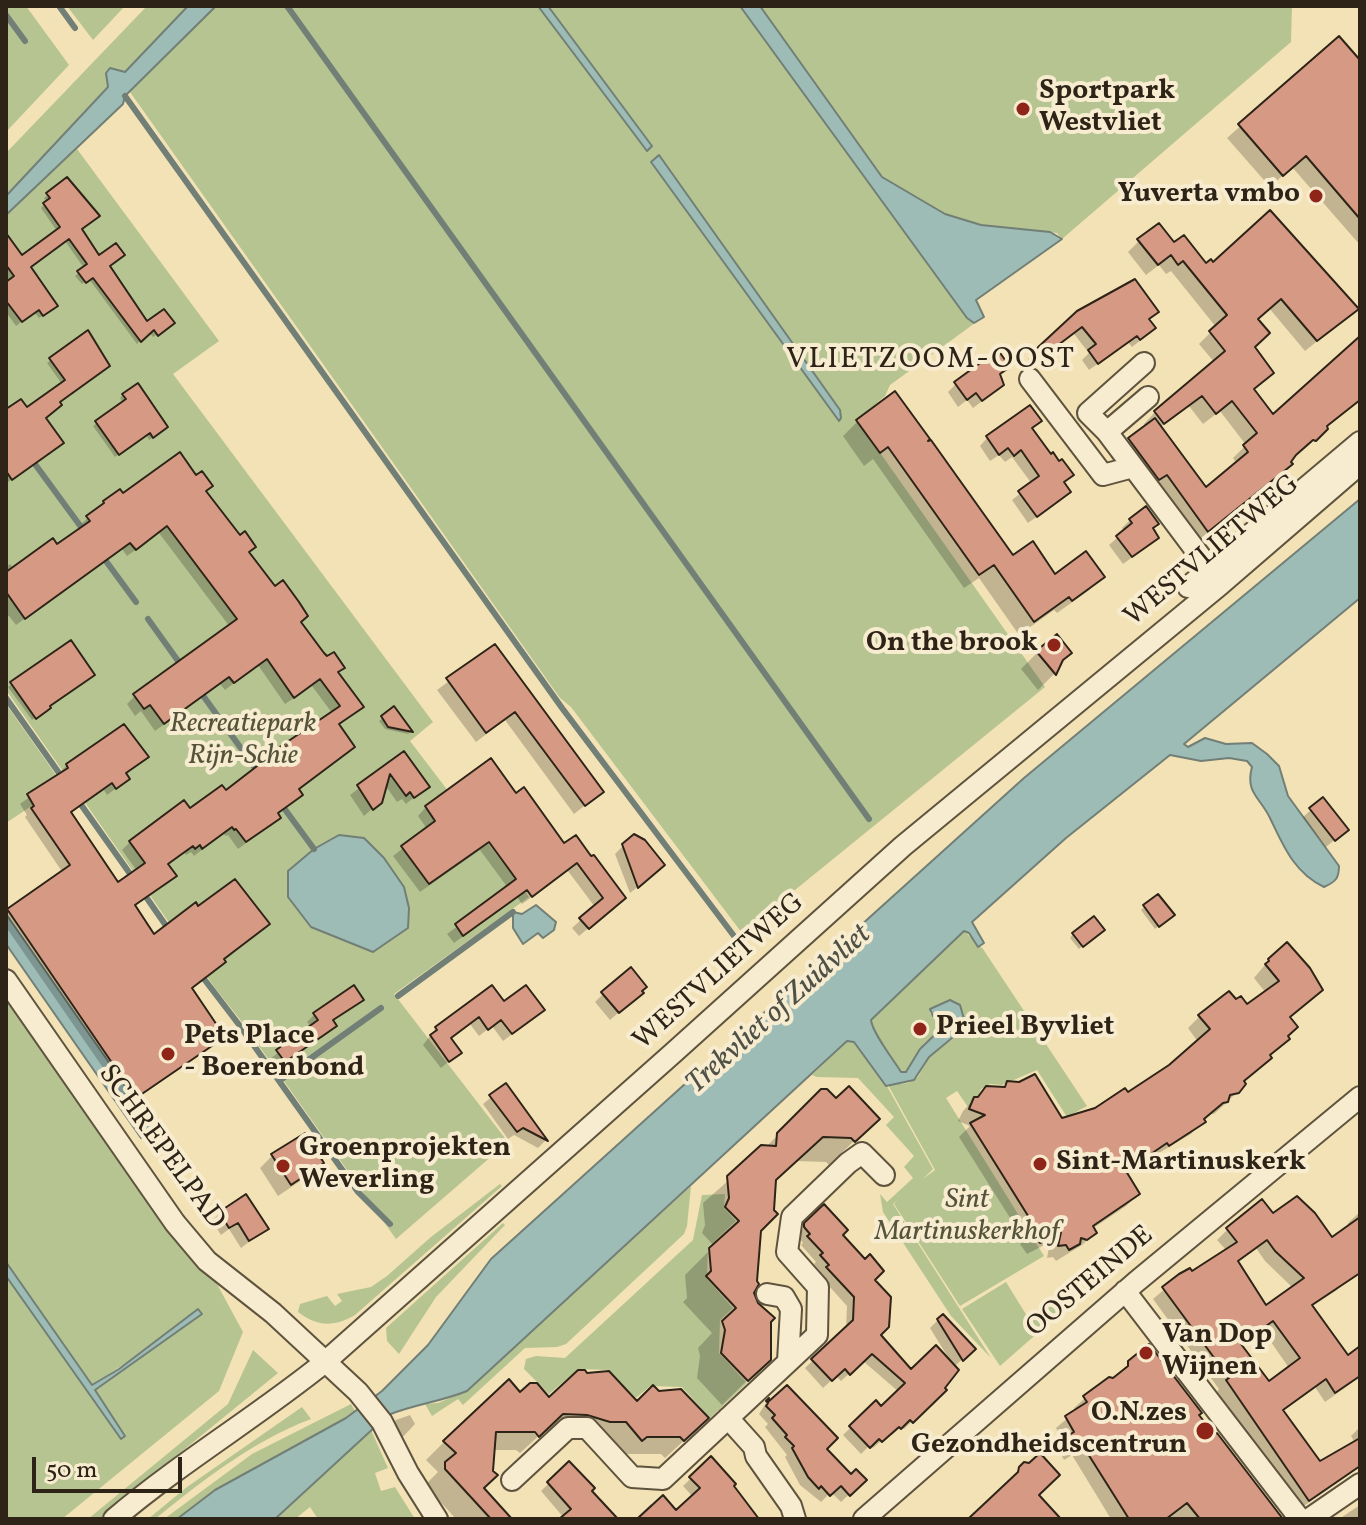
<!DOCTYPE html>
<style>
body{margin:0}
#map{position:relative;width:1366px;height:1525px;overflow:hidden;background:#f3e2b5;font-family:Vollkorn,serif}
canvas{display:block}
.frame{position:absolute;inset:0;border:8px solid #2d2317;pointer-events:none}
.scale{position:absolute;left:32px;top:1457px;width:150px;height:36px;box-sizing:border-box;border:4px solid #2d2317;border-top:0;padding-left:10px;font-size:24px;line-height:28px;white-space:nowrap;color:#2d2317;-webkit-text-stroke:6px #f7eccf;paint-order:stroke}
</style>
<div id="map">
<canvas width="1366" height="1525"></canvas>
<div class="frame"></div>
<div class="scale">50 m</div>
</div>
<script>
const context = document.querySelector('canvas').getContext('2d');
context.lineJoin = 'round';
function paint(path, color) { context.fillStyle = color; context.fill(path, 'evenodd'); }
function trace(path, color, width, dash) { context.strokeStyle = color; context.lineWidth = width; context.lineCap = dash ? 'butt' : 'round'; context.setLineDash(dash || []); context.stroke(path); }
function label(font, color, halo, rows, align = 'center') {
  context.font = font + ' Vollkorn,serif'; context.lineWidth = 8; context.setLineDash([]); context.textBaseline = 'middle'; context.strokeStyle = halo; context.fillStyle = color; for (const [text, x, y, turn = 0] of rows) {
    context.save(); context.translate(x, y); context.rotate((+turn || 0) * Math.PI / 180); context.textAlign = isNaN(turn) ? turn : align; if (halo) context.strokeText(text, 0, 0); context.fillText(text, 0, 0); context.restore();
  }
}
paint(new Path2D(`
 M6,6H26L69,65L6,132Z
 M67,6H125L93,40Z
 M147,6H188L125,72L110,68L106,73L108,86L6,196V153Z
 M216,6H538L647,151L652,145L548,6H740L967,318L975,323L890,385L885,396L857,420L1045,687L742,933L571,707L560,698L130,92ZM659,155L840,410L839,420L651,163Z
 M760,6H1292L1291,42L1062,239L1057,233L981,225L945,214L882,177Z
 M77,149L219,341L173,374L433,722L410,741L529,897L394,994L508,1142L396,1239L242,1022L215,988L6,690V215Z
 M6,704L63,785L6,823Z
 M964,931L983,949L1087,1106L1067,1117L1037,1070L1002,1085L990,1084L981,1089L976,1103L968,1107L957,1091L946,1098L1044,1256L960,1306L894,1204L898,1200L893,1204L991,1358L951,1316L883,1212L880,1194L887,1202L913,1178L904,1167L914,1156L886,1125L894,1117L858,1078L817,1077L812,1075L848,1041L854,1042L888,1088L933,1169L923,1179L935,1170L888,1085L908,1083L918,1077L929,1057L954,1038L950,1000L930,1009V1014L944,1016L946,1020L945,1025L921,1049L906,1073L901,1072C894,1060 872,1031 870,1021Z
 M6,994L211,1273L243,1332L219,1391L62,1519H6V1276L121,1439L125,1436L95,1390L202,1313L92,1385L6,1262Z
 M500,1184L502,1186L355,1315C334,1327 318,1327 298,1312L300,1304L327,1296L335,1306L342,1301L337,1294L371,1287L387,1276L431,1237Z
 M691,1186L687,1226L684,1234L566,1344L557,1347L525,1348L463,1405L458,1399L432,1416L425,1404L438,1403L467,1391Z
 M725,1194L724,1208L736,1221L708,1247L707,1279L733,1308L720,1320L719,1353L747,1383L710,1418L682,1387L650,1386L636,1398L609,1370L578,1369L549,1394L524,1369L526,1359L536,1356L565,1358L693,1240L702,1195Z
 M503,1223L505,1225L436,1297L399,1354L387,1341L386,1328Z
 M1006,1282L1027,1316L1067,1293L1073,1302L1000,1366L962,1309Z
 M253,1350L278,1373L99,1519H88L228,1404Z
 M351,1404L355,1411L346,1418L215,1490L177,1519H164L252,1454Z
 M302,1407L311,1419C253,1441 203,1480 155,1519H148L187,1487Z
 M371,1430L388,1468L375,1473L381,1491L395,1487L415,1519H318L310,1507L295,1519H276Z`), '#b6c491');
const water = new Path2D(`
 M188,6H216L125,96L123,104L6,215V196L108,87L106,73L110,68L125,72Z
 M538,6H548L652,146L647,151Z
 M740,6H760L882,177L945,214L981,225L1050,232L1062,239L976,300L984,317L974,323L967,318Z
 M659,155L840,410L841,418L839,421L651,162Z
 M1360,499V598L1184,744L1188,747L1205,738L1226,744L1252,743L1267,754L1279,766L1288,796L1339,866C1339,879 1335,882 1324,887C1294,873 1283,845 1270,818C1260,797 1245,793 1252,767L1247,761L1229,758L1201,761L1170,755L1066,838L972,922L984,943L978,947L969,933L964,931L871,1020C872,1032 893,1059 901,1072H906L920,1049L945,1025L946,1020L944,1016H933L930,1009L950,1000L960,1005L965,1022L963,1029L929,1057L914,1080L886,1086L854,1042L847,1041L467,1391C440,1402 415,1404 388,1415L275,1519H177L215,1490L346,1418L382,1391L428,1345L491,1259L1024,778Z
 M339,835L364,838L384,858L404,887L409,908L408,928L373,952L311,927L288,897V871L314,849Z
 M536,905L556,922L554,930L543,938L538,933L523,944L513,928V912L522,914Z
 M6,914L155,1129L150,1136L141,1138L6,944Z
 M6,1262L92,1385L119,1369L198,1309L202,1314L95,1390L125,1436L121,1439L6,1276Z`);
paint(water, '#9ebcb6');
trace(water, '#717f76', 2);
paint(new Path2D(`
 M1339,39L1360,63V245L1292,167L1270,187L1227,138Z
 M67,180L80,230L99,258L107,266L147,324L169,326L153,337L149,332L137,344L89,279L82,284L75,276L84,268L65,241L29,268L53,309L39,318L34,312L16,326L6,312V251L21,258L57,231L41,208L47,202L44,198Z
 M1139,241L1174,245L1205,265L1357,309L1305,351L1269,308L1256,320L1253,348L1272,373L1252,390L1273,417L1360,342V397L1337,419L1302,441L1312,442L1302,451H1300L1279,475L1196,542L1118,451L1146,427L1144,424L1155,412L1215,363L1199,344L1216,327L1171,271L1166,274L1159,265L1146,275L1128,252ZM1189,406L1203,424L1220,411L1246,445L1233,458L1237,464L1205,490L1159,428Z
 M1156,312L1148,320L1154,328L1146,336L1132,347L1128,342L1089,370L1082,360L1089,353L1074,334L1032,364L1028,359L1072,317Z
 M88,333L58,402L43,419L58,446L8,482L6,478V425L62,384L47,363Z
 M998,375L993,393L973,408L967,400L958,407L948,392L956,384Z
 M895,394L921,445L1012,558L1055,576L1102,577L1088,591L1057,613L1054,610L1019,635L979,578L964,588L873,459L864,466L843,436L857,422Z
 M123,395L162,431L149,440L146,434L115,457L93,426L123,403L120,398Z
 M1030,429L1050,456L1071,475L1063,484L1060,500L1028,523L1012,500L1032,484L1012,457L1005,462L999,455L990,461L980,446L987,438Z
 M204,492L361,707L338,726L297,790L301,795L276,814L279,817L271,825L238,849L228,835L226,836L223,833L194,856L191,852L186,855L184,852L166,865L174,876L133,907L154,937L198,908L268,924L190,989L222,1037L128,1104L6,927L8,911L63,873L25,817L27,815L20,804L60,775L59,773L67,765L147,757L125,775L119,786L107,795L104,790L69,814L118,885L137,871L122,850L130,842L226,793L261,762L332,713L312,686L285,704L258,665L225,690L220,684L155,731L141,711L135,716L127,704L135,696L230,627L159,533L127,556L122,549L16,625L9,616L6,617V567L10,564L14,569L57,547L82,529L80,525L104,503L123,496Z
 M1130,520L1149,545L1123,564L1109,545L1125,531L1122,528Z
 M495,647L602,792L574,814L505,720L476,742L437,690Z
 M1038,652L1059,663L1054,674L1038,690L1021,669Z
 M89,677L32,720L8,687L12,684Z
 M394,709L411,732L408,734L385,729L379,721Z
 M404,754L427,787L406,804L402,799L397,802L385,785L380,802L364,816L350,795Z
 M516,796L564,846L614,907L579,936L572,928L595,907L568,871L522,904L517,897L454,943L447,934L508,888L480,850L420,892L393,856L427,829L418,816L426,807Z
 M1311,810L1338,837L1326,847L1303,817Z
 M623,846L655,873L630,893L615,854Z
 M1157,896L1169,918L1155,929L1141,910Z
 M1099,933L1079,949L1070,938L1073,934Z
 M1269,960L1321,990L1289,1019L1268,1056L1242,1082L1237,1092L1224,1105L1214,1114H1209L1191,1134L1125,1173L1138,1194L1126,1206L1092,1229L1095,1233L1082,1245L1056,1261L1053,1257L1047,1258L1050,1242L1027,1254L1020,1244L1024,1240L959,1137L970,1126L958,1121L963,1111L986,1088L1002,1089L1008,1083L1061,1121L1128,1095L1170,1066L1198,1042L1188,1028L1200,1016L1247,1007L1266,993L1254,978Z
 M603,994L633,1000L610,1020L595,1002Z
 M361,999L332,1022L327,1033L277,1068L270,1059L311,1027L307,1022L315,1014Z
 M503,1004L535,1017L503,1041L492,1026L479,1036L470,1024L449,1039L459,1053L441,1068L423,1045L436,1028Z
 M505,1086L545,1141L538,1148L514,1135L508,1139L483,1104Z
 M822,1091L836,1101L877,1119L829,1165L826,1162L796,1161L774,1182L759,1231L752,1292L756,1305L768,1321L769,1359L722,1405L697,1378L700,1356L698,1348L712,1333L683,1302L687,1298L685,1275L714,1246L702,1233L705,1225L703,1203L765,1148Z
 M272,1156L322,1163L309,1175L278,1196L260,1168Z
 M824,1207L872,1280L878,1335L911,1372L951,1362L930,1328L938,1320L973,1349L954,1367L942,1388L945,1390L904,1429L901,1427L892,1435L890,1433L873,1448L870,1445L861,1454L843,1435L876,1403L881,1408L899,1392L863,1361L841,1381L836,1376L823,1388L805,1368L846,1329L847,1306L820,1276L822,1274L814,1264L816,1262L801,1245L803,1243L797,1235Z
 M1360,1212V1262L1337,1290L1311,1307L1348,1358L1360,1348V1377L1325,1402L1315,1387L1281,1412L1320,1464L1355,1443L1351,1436L1360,1427V1467L1298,1510L1217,1392L1219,1389L1153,1299L1180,1276L1191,1274L1227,1251L1217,1240L1227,1230L1273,1216L1332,1240L1347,1229L1348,1223ZM1256,1248L1265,1261L1293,1288L1265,1308L1236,1262ZM1262,1329L1289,1368L1268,1383L1240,1346Z
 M220,1213L266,1229L241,1248L229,1229L221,1235L212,1221Z
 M1129,1363L1196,1415L1277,1519H1111L1072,1455L1064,1460L1058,1448L1064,1442L1056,1428L1076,1411L1074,1408L1085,1398L1118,1377Z
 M787,1387L825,1449L851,1476L864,1480L841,1502L831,1492L821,1502L800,1485L785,1457L787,1455L765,1427L768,1424L759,1414L766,1403V1407Z
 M520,1395L549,1400L637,1403L688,1437L665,1458L661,1454H626L623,1457L607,1439L568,1433L543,1432L520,1453L516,1450H493L481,1489L510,1519H456L427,1487L428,1482L438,1472L426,1460L444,1442Z
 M410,1415L415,1424L399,1441L379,1436L396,1420Z
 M711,1459L731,1486L751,1519H689L693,1497L683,1486Z
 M569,1464L616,1519H563L564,1518L541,1491Z
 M651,1504L653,1507L678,1519H635Z
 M1360,1505V1519H1339Z`), '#0003');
trace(new Path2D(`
 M59,6L75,28
 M287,6L869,819
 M6,15L25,41
 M125,96L562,708L734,936
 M32,460L84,531
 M103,557L136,602
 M148,619L181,665
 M199,690L258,772
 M6,698L64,780
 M77,799L133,878
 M281,804L314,849
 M144,894L169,930
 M201,975L240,1026L358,1192L390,1224
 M398,996L513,912
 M279,1081L381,1008`), '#717f76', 6);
const building = new Path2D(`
 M1339,36L1360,60V219L1306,156L1283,176L1238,124Z
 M67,177L100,216L82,229L99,255L116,243L125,255L110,266L147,321L164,309L175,323L158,336L154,330L141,342L93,278L86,283L77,271L87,264L69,239L31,267L58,306L43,316L39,310L22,322L6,301V282L14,276L6,265V233L22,255L60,227L43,203L50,198L46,193Z
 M1270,210L1359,309L1317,341L1281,299L1258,319L1270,333L1255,347L1274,373L1254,389L1273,414L1360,336V400L1327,426L1328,429L1316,441L1313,440L1296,455L1291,462L1293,464L1208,532L1167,475L1159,480L1128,438L1155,418L1206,487L1248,452L1243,445L1257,433L1232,401L1216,414L1202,396L1164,424L1154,411L1225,351L1209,331L1227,315L1183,261L1178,265L1171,255L1158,265L1137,239L1159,223L1174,242L1184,235L1206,263L1211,259L1213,262Z
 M1135,279L1159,312L1149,319L1156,328L1140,340L1137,336L1098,364L1088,350L1096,344L1082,327L1041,358L1035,350L1077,311Z
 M88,330L110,366L60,402L62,405L46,418L64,443L12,480L6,471V409L21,399L27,407L65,380L49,358Z
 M998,350L1010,367L1000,374L1004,385L982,401L976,393L967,400L954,382Z
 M138,383L168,427L153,438L150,433L119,455L95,421L126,399L122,394Z
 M895,391L930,439L928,441L931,440L1013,555L1033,541L1055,574L1086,551L1105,577L1072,601L1069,597L1034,622L994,565L979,575L888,447L880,453L856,420Z
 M1030,405L1042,421L1032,428L1051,454L1053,452L1059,461L1062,459L1074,475L1064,482L1071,492L1037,517L1018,491L1039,476L1021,450L1014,456L1008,448L999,455L986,436Z
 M180,452L196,475L202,471L213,486L206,491L240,535L245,531L256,547L249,552L275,586L283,580L299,602L308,616L301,622L324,653L327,656L334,652L345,668L338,672L364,707L339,724L355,747L299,789L303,795L278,813L281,818L246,842L236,829L234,830L232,827L202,849L200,845L195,849L193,846L168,864L177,876L135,905L154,934L196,902L198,906L235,879L270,924L224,959L226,962L192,988L225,1037L136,1098L7,909L70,865L31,808L34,806L27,794L68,768L66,764L124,724L149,757L126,773L130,779L116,789L112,783L71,812L118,882L145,863L129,841L184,800L190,808L222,785L226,790L261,763L259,761L340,706L320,679L294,698L267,659L234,683L229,677L164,724L150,705L144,709L133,694L237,619L167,526L136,550L130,543L25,619L6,592V572L53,538L57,544L90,521L86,516L104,503L103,501L120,489L123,493Z
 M1146,506L1159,524L1153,528L1159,538L1132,557L1116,536L1132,523L1129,519Z
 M1057,634L1072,653L1063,660L1056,675L1036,651Z
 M71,640L95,675L50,706L51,708L36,719L10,682Z
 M495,644L604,792L585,806L515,712L486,733L446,678Z
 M394,706L413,732L388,727L381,716Z
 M404,751L430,787L414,798L410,792L406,796L390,774L382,803L373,810L357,785Z
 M491,758L516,793L524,787L564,843L576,835L591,856L594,855L626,898L589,929L579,918L603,898L577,863L532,897L527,890L463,936L455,924L516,879L489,842L429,884L401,846L435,821L425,806Z
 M1323,797L1349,830L1335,841L1309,808Z
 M634,834L645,840L665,865L638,888L622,844Z
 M1158,894L1175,915L1159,927L1143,905Z
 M1094,916L1105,930L1083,947L1072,933Z
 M1287,942L1310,968L1323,990L1290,1017L1298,1027L1288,1036L1290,1039L1270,1055L1272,1058L1244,1081L1246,1084L1239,1093L1230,1095L1228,1102L1223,1103L1204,1119L1206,1122L1169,1146L1167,1143L1126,1171L1140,1194L1093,1226L1097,1233L1087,1240L1081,1238L1080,1244L1069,1250L1066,1245L1058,1246L1061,1232L1040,1243L1031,1230L1035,1227L970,1123L985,1115L969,1109L974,1097H978L986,1086L1005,1087L1007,1081L1019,1082L1035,1074L1062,1118L1095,1108L1125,1088L1128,1092L1169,1065L1210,1029L1198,1015L1229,991L1236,999L1241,996L1247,1004L1279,981L1265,964L1269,961L1268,959Z
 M631,967L647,987L642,991L644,993L619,1013L601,992Z
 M354,985L364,1000L333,1020L337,1026L285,1062L276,1050L318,1020L313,1013Z
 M492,985L504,1001L526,985L545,1010L512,1034L501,1020L488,1030L479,1017L451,1038L462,1053L449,1062L430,1035L437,1030L435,1027Z
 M506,1083L548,1141L523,1128L517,1132L489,1095Z
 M849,1086L880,1119L855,1142L851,1138L823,1137L776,1180L774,1210L778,1214L761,1231L757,1281L759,1284L754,1293L758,1303L775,1318L771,1322V1360L748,1381L721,1353L725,1330L722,1321L736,1308L706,1276L711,1271L709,1248L739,1221L725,1207L729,1198L727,1176L761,1145L776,1146L777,1133L821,1089H827L836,1098Z
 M305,1133L324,1163L291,1185L271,1154Z
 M246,1194L269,1229L249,1241L238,1223L229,1228L219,1212Z
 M1297,1196L1315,1213L1332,1237L1360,1217V1273L1312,1305L1348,1355L1360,1346V1376L1335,1393L1326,1379L1283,1410L1320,1461L1360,1438V1466L1309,1501L1226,1380L1229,1378L1162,1287L1179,1274L1190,1268L1192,1271L1237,1242L1226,1228L1262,1199L1273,1213ZM1267,1240L1275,1251L1304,1278L1266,1305L1238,1261ZM1273,1321L1300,1358L1269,1381L1241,1344Z
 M824,1204L848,1230L843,1235L865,1259L870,1254L884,1271L875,1280L891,1297L889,1327L881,1335L911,1369L936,1345L959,1370L945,1388L947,1390L913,1423L910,1420L901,1429L899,1427L882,1442L879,1439L870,1448L849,1426L876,1400L881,1406L905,1383L872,1354L850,1375L845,1369L832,1381L811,1359L853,1320L854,1297L826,1267L829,1265L820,1255L823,1253L807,1236L810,1234L804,1227V1223Z
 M943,1314L976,1349L963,1361L937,1319Z
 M1149,1344L1202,1413L1199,1415L1214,1434L1217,1433L1283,1519H1200L1187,1503L1166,1519H1129L1083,1446L1076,1451L1067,1436L1074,1432L1065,1416L1087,1402L1083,1396L1109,1377L1113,1378L1128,1366V1361Z
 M578,1370H585L587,1373L609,1371L637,1401L653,1385L659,1391L681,1389L709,1418L684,1441L680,1437H647L642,1441L626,1422H610L587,1415L563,1414L539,1437L535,1432H496L493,1471L498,1475L484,1488L512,1519H491L445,1469V1462L456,1453L443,1441L509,1379L520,1392L530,1383H537L549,1397Z
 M787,1385L838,1438L827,1449L851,1474L856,1469L867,1480L850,1496L841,1486L830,1496L821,1486L819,1489L808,1477L792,1448L794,1446L785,1437L787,1435L772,1418L775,1415L766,1406L768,1403L766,1401L769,1398L768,1402Z
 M1040,1453L1060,1475L1039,1495L1061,1519H968L1018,1472L1019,1467L1024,1462L1029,1463Z
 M711,1456L736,1484L734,1486L759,1519H637L663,1495L676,1510L700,1488L689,1477Z
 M569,1461L595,1488L592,1491L618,1519H559L571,1509L547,1482Z`);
paint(building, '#d69a84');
trace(building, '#2d2317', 2);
const minor = new Path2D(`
 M1030,379L1103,475L1133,467
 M1148,397L1107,432L1221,584
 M1107,432L1088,413L1144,363
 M1188,587L1360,442
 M6,980L175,1223L207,1261L273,1313L358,1392L382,1422L408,1473L437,1519
 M1125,1291L1300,1519
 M767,1294L784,1297L791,1309L788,1361
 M728,1418L754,1447L756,1456L791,1506L795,1519
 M512,1480L568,1428H587L632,1477L663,1479L817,1335L818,1287L787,1252L792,1217L848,1163L862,1153L884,1175
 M114,1519C181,1462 257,1417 325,1362L672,1054L903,846L1221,584L1360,464
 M864,1519L1136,1282L1360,1097
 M1309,1519L1360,1484`);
trace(minor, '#5e533e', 24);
trace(minor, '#f7eccf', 20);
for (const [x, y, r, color] of [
 [1023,109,8,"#8f2418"],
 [1316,196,8,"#8f2418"],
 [1054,645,8,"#8f2418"],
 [920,1029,8,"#8f2418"],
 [168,1054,8,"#8f2418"],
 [1040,1164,8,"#8f2418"],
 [283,1166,8,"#8f2418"],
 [1146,1353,8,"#8f2418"],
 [1205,1431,10,"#8f2418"]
]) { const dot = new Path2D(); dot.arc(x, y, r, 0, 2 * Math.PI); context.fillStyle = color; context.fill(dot); trace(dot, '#f7eccf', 3); }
label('bold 28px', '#2d2317', '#f7eccf', [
 ["Sportpark",1039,93],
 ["Westvliet",1039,125],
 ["Yuverta vmbo",1300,196,"right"],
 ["On the brook",1038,645,"right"],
 ["Prieel Byvliet",936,1029],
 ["Pets Place",184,1038],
 ["- Boerenbond",184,1070],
 ["Groenprojekten",299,1150],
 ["Weverling",299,1182],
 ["Sint-Martinuskerk",1056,1164],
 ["Van Dop",1162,1337],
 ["Wijnen",1162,1369],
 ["O.N.zes",1187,1415,"right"],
 ["Gezondheidscentrun",1187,1447,"right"]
], 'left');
label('28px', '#2d2317', '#f7eccf', [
 ["WESTVLIETWEG",1213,552,-40],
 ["WESTVLIETWEG",720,973,-42],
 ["SCHREPELPAD",160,1148,54],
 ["OOSTEINDE",1091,1283,-40]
]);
label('italic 28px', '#56533c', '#f7eccf', [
 ["Recreatiepark",243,726],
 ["Rijn-Schie",243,758],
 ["Sint",967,1202],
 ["Martinuskerkhof",967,1234]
]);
context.letterSpacing = '2px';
label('30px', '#2d2317', '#f7eccf', [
 ["VLIETZOOM-OOST",931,361]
]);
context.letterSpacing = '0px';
label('italic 30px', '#4f5147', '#f7eccf', [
 ["Trekvliet of Zuidvliet",780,1011,-42]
]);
</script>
